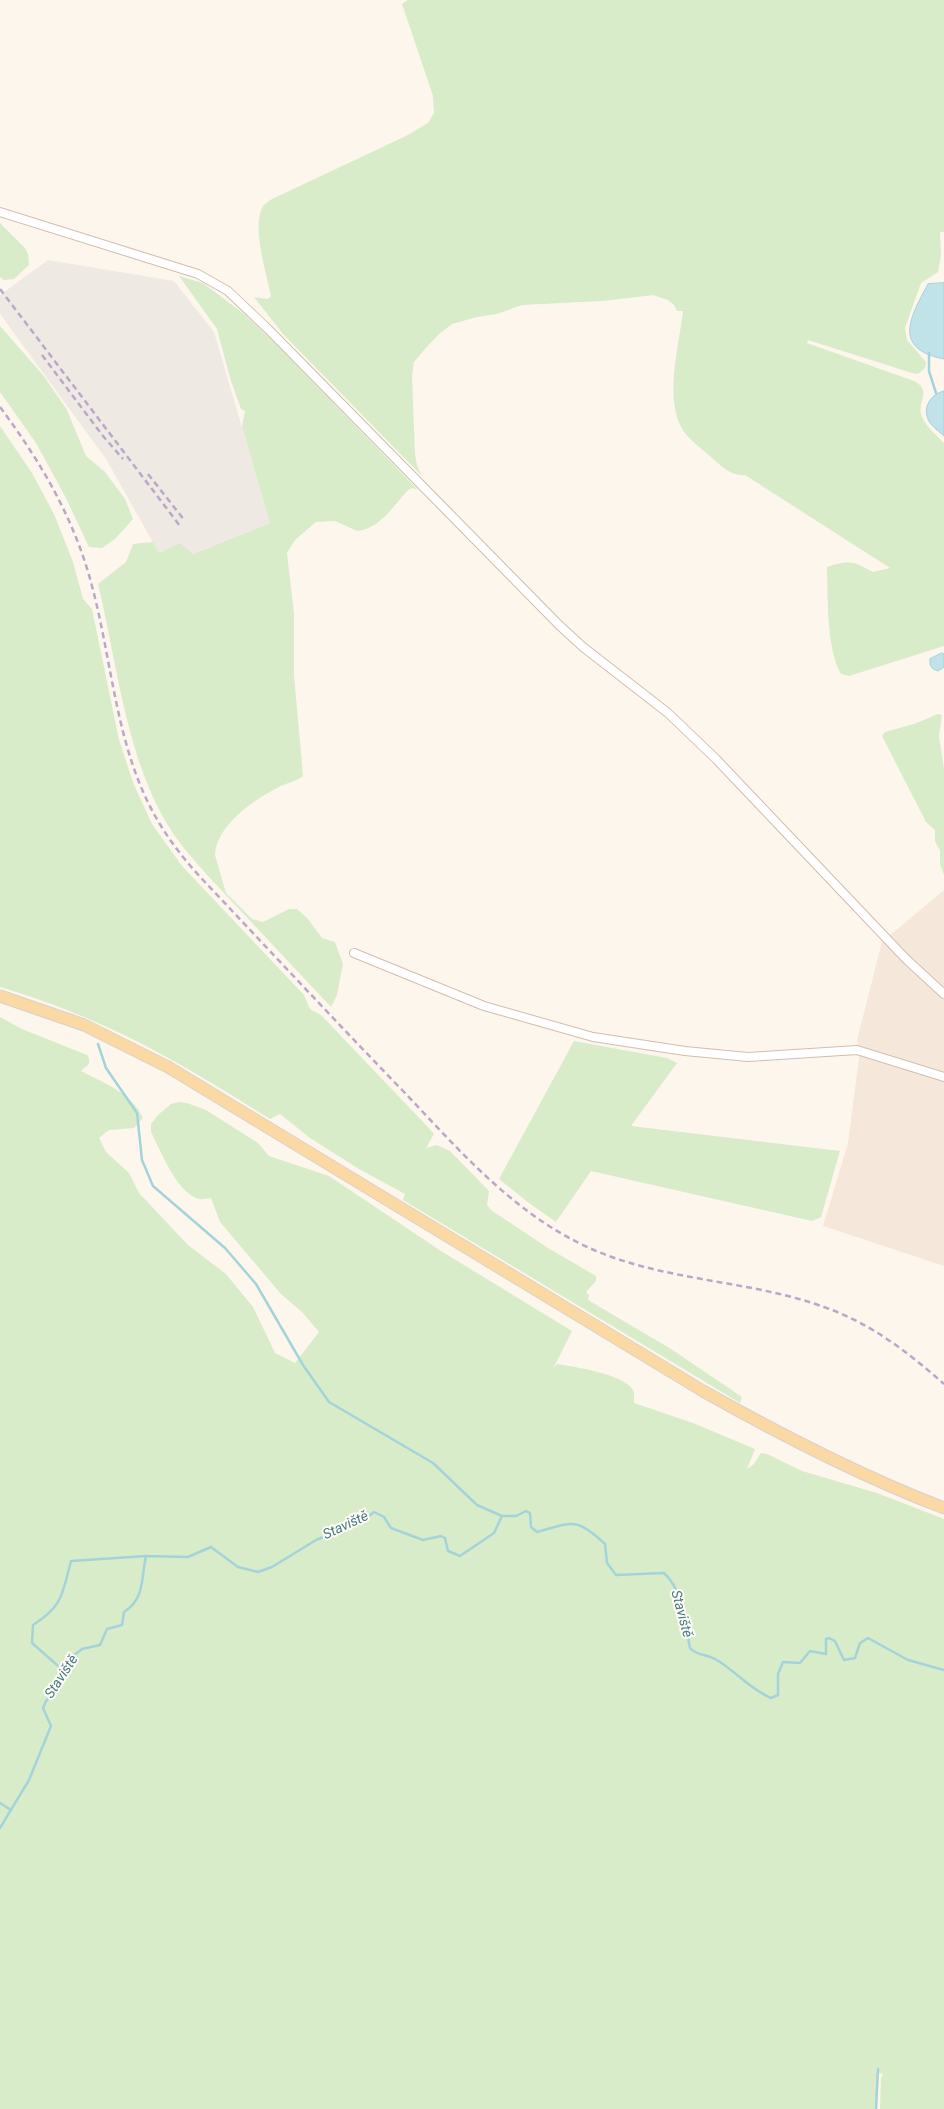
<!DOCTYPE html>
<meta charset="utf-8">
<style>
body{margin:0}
canvas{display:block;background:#fdf6ec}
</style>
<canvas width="944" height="2109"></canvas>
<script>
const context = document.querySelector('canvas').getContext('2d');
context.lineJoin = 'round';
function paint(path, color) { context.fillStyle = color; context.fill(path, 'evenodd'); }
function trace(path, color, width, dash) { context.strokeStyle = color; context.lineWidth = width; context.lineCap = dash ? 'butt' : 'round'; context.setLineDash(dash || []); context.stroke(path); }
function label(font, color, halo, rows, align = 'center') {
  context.font = font + ' Roboto,sans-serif'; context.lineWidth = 4; context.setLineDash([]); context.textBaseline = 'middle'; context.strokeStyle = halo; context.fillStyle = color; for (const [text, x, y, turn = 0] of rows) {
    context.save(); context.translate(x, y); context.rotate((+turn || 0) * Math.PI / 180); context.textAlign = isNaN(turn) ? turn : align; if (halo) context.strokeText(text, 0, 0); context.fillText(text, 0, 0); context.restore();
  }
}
paint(new Path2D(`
 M944,890V1266L823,1226L848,1143L859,1058L857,1040L882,942Z`), '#f5e8da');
paint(new Path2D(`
 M48,260L174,281L214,332L270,523L192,554L159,553L106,459L0,314V295Z`), '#efe9e4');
paint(new Path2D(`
 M408,0H944V232H940L941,255L938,272L921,283L905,328L907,340L926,362L925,368L918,374L912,373L808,340L807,343L914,381C932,391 918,400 921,414C924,425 936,435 944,443V646L849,676L841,674C826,647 828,598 827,567C849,560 853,561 873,572L890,568L745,475C732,477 720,465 711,457C702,449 691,441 684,432C663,400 679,347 683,311H677L674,305L668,300L653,295L603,301L522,305L497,314L477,317L452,324L438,335L425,349L414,362L412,375L415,454L417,466L422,476L283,334L254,297L268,299L271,296C267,275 250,222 264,205C266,203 269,201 272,199L406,136L428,123L434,113L433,96L402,4Z
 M0,223L25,248L28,254L29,265L14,279L4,280L0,277Z
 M179,276L203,283L244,314L278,346L418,490L412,488L408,490C394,505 380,529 357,531L335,521L316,522L295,540L287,553L294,614V675L303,776C295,782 290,782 281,786C256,798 216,825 215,855L226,893L252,919L263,922L289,909H297L308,919L322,938L335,942L343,964L337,995L331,1007L209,877C192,858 175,839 163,817C124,745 117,662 98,584L126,562L133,544L153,542L159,553L180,543L193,554L270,523L242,427L245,411L241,409L230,378L217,329Z
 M0,326L43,375L67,410L86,456L105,472L125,499L133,519L115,539L102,548L89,547L66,498L36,443L0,392Z
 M0,426L32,473L54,514L73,562L83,599L92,609L119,740L134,785L152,824L182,866L304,995L310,1009L321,1015L425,1124L434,1134L426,1148L437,1145L450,1151L489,1191L487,1205L491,1210L548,1248L596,1276V1281L586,1292L589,1295L588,1300L671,1349L742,1397L740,1403L403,1200L405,1194L359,1169L310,1138L280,1114L270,1119C228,1093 187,1067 144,1045C98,1021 50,1002 0,987Z
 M938,714L942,715L939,736L944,769V875L940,864V851L935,841V830L926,822L882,736L885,732L914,724Z
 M0,1017L22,1029L87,1055L89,1058V1064L81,1071C104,1083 132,1093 143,1118L134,1128L109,1130L99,1138L106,1152L129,1173L139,1193L188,1245L226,1274L253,1307L275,1353L295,1363L319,1332L302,1312L281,1294L220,1222L211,1198C206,1199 201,1200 196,1198C175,1189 161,1151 151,1132V1124L158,1115L171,1104L179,1102L187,1103L206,1110L258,1143L269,1156L329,1176L441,1251L572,1331L553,1369L557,1364C575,1367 624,1374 633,1390C635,1394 634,1399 634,1403L693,1423L755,1449L747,1469L754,1464L761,1453L767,1454L802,1471L877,1493L944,1519V2109H880L881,2078L883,2074L879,2073L875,2109H0Z
 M574,1041L667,1058L677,1063L631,1126L840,1151L821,1217L812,1221L591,1171L556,1222L529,1203L499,1179Z`), '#d8ecc9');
const water = new Path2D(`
 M944,283V359C892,349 910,317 928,284Z
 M944,391V436C940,432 934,428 930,423C921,409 930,394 944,391Z
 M942,653L944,654V667L938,671L933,669L930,665V659Z`);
paint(water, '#bfe3e8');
trace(water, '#a5d3da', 1);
trace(new Path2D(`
 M929,353V371L936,393
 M98,1044L106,1068L137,1113L142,1160L153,1186L225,1248L256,1284L303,1365L329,1402L433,1463L477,1505L502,1516
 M65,1672L32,1643L33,1625C63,1606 62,1595 71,1561L146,1556
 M0,1803L11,1810
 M0,1828L29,1780L51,1726L43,1708L46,1701L55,1691L73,1656L82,1649L100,1645L107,1629L122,1625L124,1612C145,1599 141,1578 146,1556L188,1557L211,1547L238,1567L258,1572L272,1567L316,1540L363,1521L374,1512L384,1517L391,1528L423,1540L441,1536L445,1538L448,1551L460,1556L494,1533L502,1516H516L526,1511L530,1513L531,1527L537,1532C573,1522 576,1517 605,1544L607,1563L616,1575L664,1573C683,1590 685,1624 690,1648C697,1656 706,1654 715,1659C735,1670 749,1689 771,1698L778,1695V1674L783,1662L800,1663L810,1651L826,1654V1639L829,1638L835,1641L844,1660L855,1658L860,1643L868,1638L908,1660L944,1670
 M876,2109L878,2069`), '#a5d3da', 2.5);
const minor = new Path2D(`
 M0,212L198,274L228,291L268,329L559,625L583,647L668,713L716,759L906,959L944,994
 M354,953L484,1006L593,1037L685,1051L748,1057L857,1050L944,1077`);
const major = new Path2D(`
 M0,996L84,1025L168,1067L703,1391C781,1435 860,1476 944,1508`);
trace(minor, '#d1beb0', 10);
trace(major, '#dad1cd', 13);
trace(minor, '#fff', 8);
trace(major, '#fbd9a5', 11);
trace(new Path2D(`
 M0,289L180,526
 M42,355L103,436L123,459
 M0,407C41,462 75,520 92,586C113,665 116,750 158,821C171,843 187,863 204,881C271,952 337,1023 405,1093C458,1149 509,1208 579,1243C656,1282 744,1278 824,1307C870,1323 908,1352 944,1384
 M148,474L185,521`), '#b9a8c9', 2.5, [6, 4]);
label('italic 14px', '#437c86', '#fffaf3', [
 ["Staviště",346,1526,-25],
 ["Staviště",681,1614,75],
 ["Staviště",62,1677,-57]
]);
</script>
